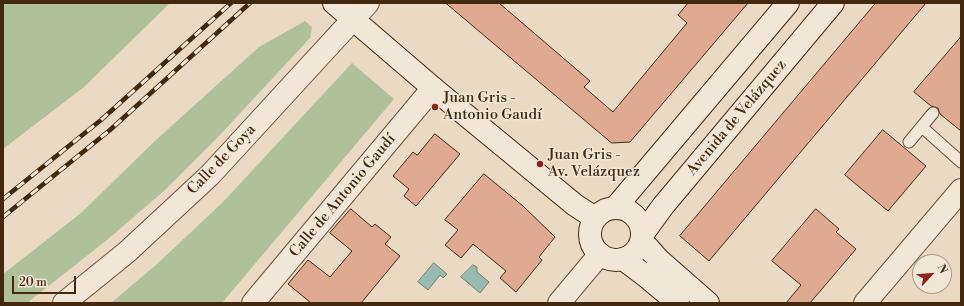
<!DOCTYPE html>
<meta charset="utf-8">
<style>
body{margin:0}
#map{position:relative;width:964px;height:306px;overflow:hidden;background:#eadac4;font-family:"Libre Bodoni",serif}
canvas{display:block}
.frame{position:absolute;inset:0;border:4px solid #42290d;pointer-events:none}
.north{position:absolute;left:912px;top:254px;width:40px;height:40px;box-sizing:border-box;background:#f1e7d9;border:1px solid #ab9b87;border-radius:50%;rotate:64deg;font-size:11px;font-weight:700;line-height:16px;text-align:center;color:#42290d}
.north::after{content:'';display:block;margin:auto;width:14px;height:18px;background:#8f2418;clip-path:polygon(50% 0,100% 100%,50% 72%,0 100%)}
.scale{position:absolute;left:12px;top:276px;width:64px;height:18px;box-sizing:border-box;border:2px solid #42290d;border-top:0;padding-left:5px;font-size:12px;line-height:14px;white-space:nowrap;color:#42290d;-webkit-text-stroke:3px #f1e7d9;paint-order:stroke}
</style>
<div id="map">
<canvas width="964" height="306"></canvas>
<div class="frame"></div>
<div class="north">N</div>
<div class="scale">20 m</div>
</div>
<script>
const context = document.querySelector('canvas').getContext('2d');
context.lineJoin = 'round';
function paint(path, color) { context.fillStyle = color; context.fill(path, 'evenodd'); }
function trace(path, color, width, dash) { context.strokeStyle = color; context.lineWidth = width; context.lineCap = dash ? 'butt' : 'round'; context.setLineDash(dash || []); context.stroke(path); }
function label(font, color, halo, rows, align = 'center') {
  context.font = font + ' "Libre Bodoni",serif'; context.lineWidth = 3; context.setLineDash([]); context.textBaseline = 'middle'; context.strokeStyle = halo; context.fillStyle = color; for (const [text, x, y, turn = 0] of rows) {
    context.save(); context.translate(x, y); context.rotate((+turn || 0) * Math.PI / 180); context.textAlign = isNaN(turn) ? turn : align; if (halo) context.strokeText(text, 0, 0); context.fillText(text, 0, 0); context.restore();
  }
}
paint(new Path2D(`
 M3,3H170L84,87L3,149Z
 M305,21L312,27L310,38L220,135L165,190L107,240L27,303H3V274L81,213L157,139L259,47Z
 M352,63L394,99L222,303H111L157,264L223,202Z`), '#b0c199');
const water = new Path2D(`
 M434,263L447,274L443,278L440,275L428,290L418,282Z
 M473,265L477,267V272L489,282L480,293L461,277Z`);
paint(water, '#98bbb1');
trace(water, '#76816f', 1);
const building = new Path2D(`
 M446,3H499L590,81L584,87L613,112L687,23L678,15L688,3H748L630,142L612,143Z
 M876,3H926L709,261L680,236Z
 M961,37V131L940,114L938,108L931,106L914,92Z
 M883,130L926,166L888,211L845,175Z
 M435,134L460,154L416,206L404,196L409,189L393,176L413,152L417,155Z
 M484,174L523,206L555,237L539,257L542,260L516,292L500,278L506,271L473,244L461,258L445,245L458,230L445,220Z
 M351,209L372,227L375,224L391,237L385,244L400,256L361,303H311L288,284L308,260L330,277L352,251L330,233Z
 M816,209L839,229L836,232L856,249L810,303H786L801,285L772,261Z`);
paint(building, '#dfaa8f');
trace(building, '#42290d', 1);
const lane = new Path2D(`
 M922,127L961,162
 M909,142L933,113`);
const street = new Path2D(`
 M64,303L127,252L210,175L368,3
 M253,303L433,88
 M559,303L600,254
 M865,303L961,190`);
const secondary = new Path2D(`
 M334,3L433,88L575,205L595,218
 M590 234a26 26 0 1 1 52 0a26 26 0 1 1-52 0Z
 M615,208L788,3
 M642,235L663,206L833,3
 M642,241L659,260L708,303
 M623,259L647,277L678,303`);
trace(lane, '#6c553b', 13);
trace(street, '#6c553b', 24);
trace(secondary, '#42290d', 24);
trace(lane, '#f1e7d9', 11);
trace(street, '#f1e7d9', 22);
trace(secondary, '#f1e7d9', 22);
const rail = new Path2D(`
 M3,199L101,120L231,3
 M3,217L110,130L250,3`);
trace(rail, '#42290d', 4.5);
trace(rail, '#f1e7d9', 3, [9]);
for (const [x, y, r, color] of [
 [435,107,4,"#8f2418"],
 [540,164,4,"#8f2418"]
]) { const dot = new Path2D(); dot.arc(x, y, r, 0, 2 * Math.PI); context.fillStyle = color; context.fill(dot); trace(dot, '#f1e7d9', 1.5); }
label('15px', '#42290d', '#f1e7d9', [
 ["Juan Gris -",443,98],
 ["Antonio Gaudí",443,115],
 ["Juan Gris -",548,155],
 ["Av. Velázquez",548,172]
], 'left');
label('15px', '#42290d', '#f1e7d9', [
 ["Avenida de Velázquez",737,118,-50],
 ["Calle de Goya",222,160,-46],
 ["Calle de Antonio Gaudí",343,196,-50]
]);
</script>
